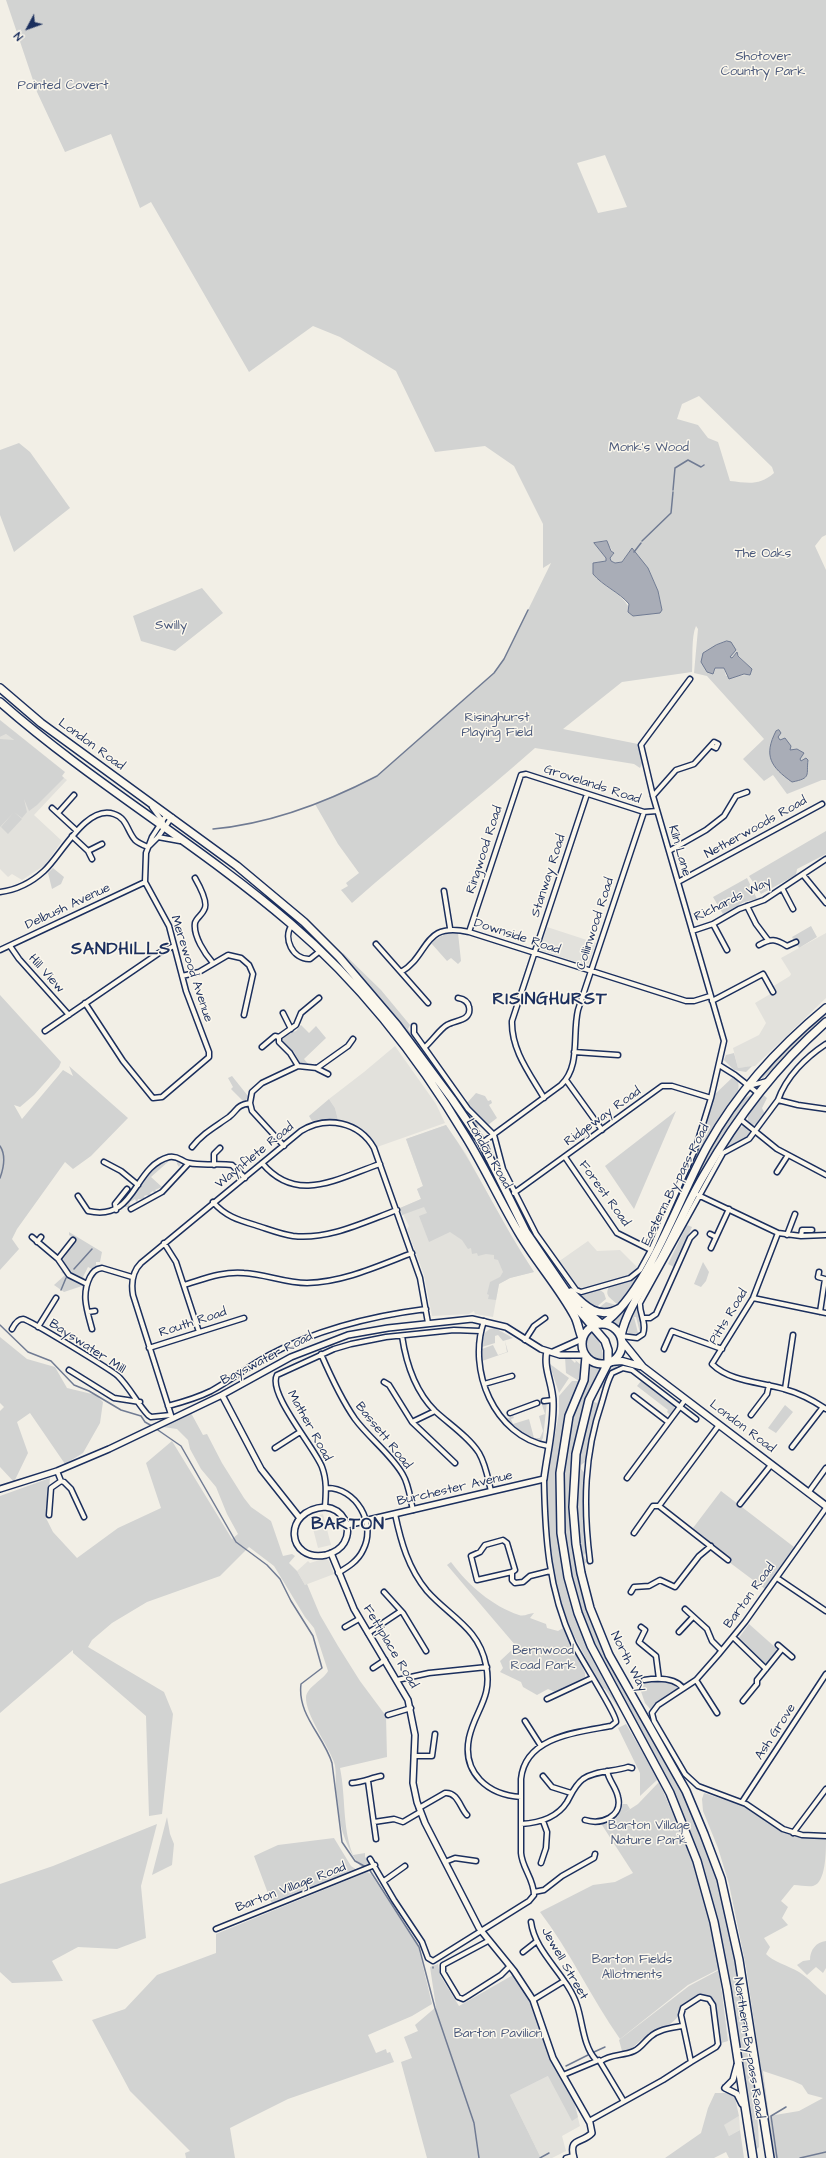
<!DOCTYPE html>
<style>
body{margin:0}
#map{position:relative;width:826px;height:2158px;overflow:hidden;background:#f2efe6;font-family:"Architects Daughter",sans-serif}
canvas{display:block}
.north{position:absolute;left:8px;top:8px;width:40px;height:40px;-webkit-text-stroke:3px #fbf7ec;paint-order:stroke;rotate:229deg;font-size:11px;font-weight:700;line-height:16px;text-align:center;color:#1b2f5e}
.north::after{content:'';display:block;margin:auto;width:14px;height:18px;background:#1b2f5e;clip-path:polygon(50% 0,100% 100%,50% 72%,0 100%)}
</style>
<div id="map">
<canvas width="826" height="2158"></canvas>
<div class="north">N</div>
</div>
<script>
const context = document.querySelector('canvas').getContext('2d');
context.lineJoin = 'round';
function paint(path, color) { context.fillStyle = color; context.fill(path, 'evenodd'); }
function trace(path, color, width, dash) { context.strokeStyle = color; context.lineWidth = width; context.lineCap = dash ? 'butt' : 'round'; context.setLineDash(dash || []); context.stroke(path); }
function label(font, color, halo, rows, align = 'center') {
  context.font = font + ' "Architects Daughter",sans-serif'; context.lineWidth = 3; context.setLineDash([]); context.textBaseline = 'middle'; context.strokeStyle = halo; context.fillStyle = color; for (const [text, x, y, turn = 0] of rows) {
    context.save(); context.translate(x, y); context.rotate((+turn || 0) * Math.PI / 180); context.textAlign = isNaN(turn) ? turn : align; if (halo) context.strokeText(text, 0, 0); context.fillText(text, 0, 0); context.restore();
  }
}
paint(new Path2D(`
 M6,734L67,780L34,815L62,841L45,865L22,880L12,874L8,877L0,869V737Z
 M547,927L596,943L589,963L586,965L542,951L540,947Z
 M826,933V998L755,1066L738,1068L733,1048L759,1035L766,1023L755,1003L772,993V987L790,976L791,974L781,958Z
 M395,1046L436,1104L445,1123L377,1147L360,1128L338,1120L335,1108L329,1099L364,1072Z
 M446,1125L466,1154L510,1235L534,1272L510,1278L499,1284L493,1317L475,1314L474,1311L469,1314L432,1316L424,1275L407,1229L409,1226L400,1208L421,1199L417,1189L423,1186L406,1139Z
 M588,1241L597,1251L620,1250L639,1269L633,1275L582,1289L578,1288L558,1262Z
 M323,1514L331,1545L318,1548L310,1517Z
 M326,1558L329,1561L334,1574L305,1585L297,1571L308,1561L310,1563Z
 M556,2072L574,2102L580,2126L562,2136L566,2151L552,2158H541L510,2095Z
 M739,2116L740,2130L729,2136L723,2125Z`), '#e2e1dc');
paint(new Path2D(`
 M6,0H826V535L822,537L815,546L826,570V780H822L787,794L773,775L764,781L743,759L764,739L707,676L694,673L698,629L696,626C691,637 693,659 692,672L622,682L563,729L638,744L643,762L640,768L634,764L535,748C475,801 412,850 352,903L341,890L348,886L346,883L359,873L338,844L315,804L377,776L494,673L504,659L551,563L543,568V524L514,466L485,446L435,452L396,371L340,337L313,326L249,372L151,202L140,208L111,134L65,152L37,92ZM605,155L627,207L598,213L577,163ZM699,396L772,467L774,473C759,486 748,483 730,481L718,442L708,438L698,425L677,419L682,404ZM595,544L610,547L614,554L610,558L611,561L615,563L622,562L630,551L638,555L640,560L648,568L658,591L662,610L633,616C624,592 609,592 593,574V563L606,561V558ZM726,642L730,657L731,658L736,653L752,669L750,675L726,676L724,668H715L714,672H707L706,667L716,645Z
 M19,443L30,452L70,508L14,552L0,515V450Z
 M202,588L223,613L175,651L141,641L133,616Z
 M0,720L65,772L62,776L64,778L37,805L29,811L24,799L27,812L22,818L14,812L0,827V739L14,740L6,734L0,737Z
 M14,812L22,819L8,834L1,827Z
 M826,831V854L797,869L796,875L761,894L749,876Z
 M53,868L64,877L61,884L52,889L48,873Z
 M747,878L757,899L744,902L723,914L713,897Z
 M811,926L817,937L799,948L792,937Z
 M452,932L458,933L461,961L458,964L451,958L447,961L431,943L441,936Z
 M343,953L381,990L410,1025L408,1029L465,1109L479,1125L475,1128C434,1069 392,1012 344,958Z
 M0,995L61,1062L59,1067L34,1095L20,1107L14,1105L22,1119L63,1070L73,1076L69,1066L128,1118L91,1156L73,1169L65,1162L17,1229L12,1239L19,1249L0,1270Z
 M826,1011V1019L760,1081L763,1077L761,1075L780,1055Z
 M301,1025L309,1033L316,1026L326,1038L304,1059L309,1065L300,1063L294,1052L282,1041L285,1035L296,1031Z
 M734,1053L738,1068L752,1066L746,1072L734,1070L724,1060L726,1055Z
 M232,1076L248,1096L246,1101L244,1102L231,1089L233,1087L228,1078Z
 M734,1076C745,1087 734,1098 727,1108L640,1274L616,1307L613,1309L596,1310L606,1302L616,1305L617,1304C611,1298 604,1296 609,1287L635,1279L644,1266L668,1218L694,1158L713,1096Z
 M476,1093L485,1096L488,1101L491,1100L492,1103L489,1105L497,1118L488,1125L476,1115L467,1103Z
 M762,1094L767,1098L762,1108L765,1114L758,1124L752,1125L748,1121V1115Z
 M751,1095V1099L645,1281L630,1302L619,1328L611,1321C634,1307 644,1274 657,1250C680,1204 701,1155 733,1114C738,1108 743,1097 751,1095Z
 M329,1099L335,1108L338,1120L323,1119L312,1121L309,1116Z
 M676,1111L634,1209L605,1166Z
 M446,1125C479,1172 502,1224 534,1272L510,1278L499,1284L496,1300L488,1299L489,1295L487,1294L490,1282L500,1277L503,1272L498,1260L494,1259V1255L486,1254L478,1256L477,1253L472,1254L471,1248L468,1249L462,1240L450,1232L429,1242L419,1216L427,1213L424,1207L402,1215L400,1208L421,1199L417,1189L423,1186L406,1139Z
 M745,1126L750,1133L748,1137L722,1150L702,1184L665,1259L641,1299L638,1307L642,1332L640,1333L636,1317H634L638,1333L635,1336L630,1335L628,1332C630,1322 632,1313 637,1303C643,1290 653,1278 660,1264C672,1244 725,1125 745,1126Z
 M497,1151L499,1162L524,1217L549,1258C530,1233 514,1205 502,1175C499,1167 499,1160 496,1153Z
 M177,1158L182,1162L179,1167L177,1164V1161H169L151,1177L162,1187L155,1190L157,1192L155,1194L153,1191L150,1193L152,1196L149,1197L147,1195L144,1196L145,1199H138L137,1203L135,1199L130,1202L129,1207H124C125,1198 154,1167 162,1162C168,1159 172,1158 177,1158Z
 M687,1225L692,1227L674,1267L668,1264Z
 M69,1232L102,1252L100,1262H96V1266L92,1269L88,1267L83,1277L85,1279C75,1277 65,1269 63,1259L66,1255L65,1254L75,1239L69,1235Z
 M703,1262L709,1272L706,1281L701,1287L694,1284Z
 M63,1271L72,1280L83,1285V1290L82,1286L64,1292L54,1285L65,1275L61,1272Z
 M599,1289L604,1293L606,1299L594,1309L577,1294Z
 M495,1328L513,1338L503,1341L498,1335L495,1336V1343L482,1347C483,1338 483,1329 495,1328Z
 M592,1331C598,1337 604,1351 603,1359L596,1358L588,1351L586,1341Z
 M0,1337L27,1359L55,1367L67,1388L96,1395L103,1402L100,1423L83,1453L65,1464L30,1413L17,1422L28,1453L14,1482L0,1467V1411L4,1407L0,1403Z
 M505,1341L508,1352L482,1361V1349L493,1345L498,1355L507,1352Z
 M565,1357H569L575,1363L576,1361L573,1358L581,1365V1375L578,1387L566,1414L558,1461L557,1502L561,1557L564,1571L591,1653L624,1716L605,1689L601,1687L569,1626L556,1587L547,1535L546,1484L559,1413V1396L572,1381H579L566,1373Z
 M550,1364L569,1378L559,1393L550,1366Z
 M588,1365L601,1368C586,1391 580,1420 575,1446C560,1524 579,1599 613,1669C629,1701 650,1731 667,1762C684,1791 698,1823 709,1856C727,1908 735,1962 743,2016C750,2060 758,2103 759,2147L757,2149L755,2147L742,2069L695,1849L600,1660L585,1626L574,1589L567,1555L563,1514V1474L572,1420L586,1385Z
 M617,1365V1367L610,1373L604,1388H599L594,1402L597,1403L603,1391L594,1418L585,1462L581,1465V1469L584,1472L583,1499L587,1551L584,1555L585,1559L589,1560L582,1566C580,1547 575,1527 575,1508C575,1477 585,1378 617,1365Z
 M641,1381L674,1406V1409L670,1415L667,1412L668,1410L637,1386Z
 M545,1402H547L543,1438L541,1441L528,1437L506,1419L513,1416L514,1418L511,1419L513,1424L529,1419L534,1438H540L543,1431L539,1416L545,1414L542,1405Z
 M785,1405L793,1412L776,1433L768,1428Z
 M191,1413L203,1435L207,1434L222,1463L244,1498L251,1507L271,1521L283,1556L292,1554L295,1556L289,1563L297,1571L305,1585L307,1584L320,1615L338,1646L360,1681L386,1716L387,1757L340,1768C346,1797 342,1827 353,1855L365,1853V1857L372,1864L363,1869C344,1848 338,1820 336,1792C335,1783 337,1771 334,1762C328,1745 305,1714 306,1697C307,1687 323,1680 328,1671L314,1628L305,1617L274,1566L249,1547L220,1576L147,1602L112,1623L92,1640L88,1647L164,1692L173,1714L162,1814L149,1816L146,1716L73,1653V1650L0,1713V1496L50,1478L46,1518L53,1532L77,1558L118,1528L161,1508L146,1463L172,1441L232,1539L238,1534L227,1514L216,1487L201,1469L190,1449L188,1440L177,1429L163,1427Z
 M721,1491L794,1547L765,1589L729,1562L732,1559L693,1528Z
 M451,1562C468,1585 492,1606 519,1615C524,1617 529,1613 534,1613L530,1618L546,1624L547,1628L558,1631L563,1628L585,1673V1677L555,1692L548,1689L537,1695L523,1687L521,1682L500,1672L503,1668L500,1661L516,1646L447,1565Z
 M749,1624L776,1648L777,1651L766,1664L756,1657L738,1639Z
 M643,1679L644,1683L657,1682L675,1684L678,1688L651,1710L645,1703L638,1683V1681Z
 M626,1724L658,1779L640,1796V1773L618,1728Z
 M659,1782L686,1844L689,1843L694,1857L695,1872L708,1905L720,1965L719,1969L688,1985L620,2039C591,1998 570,1951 540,1912L593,1885L615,1882L633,1873L602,1825L619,1812L621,1804H627L630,1809L621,1815L638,1804Z
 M704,1793L747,1807L773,1825L791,1834L803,1837L826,1838C826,1852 826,1883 813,1886C808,1887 800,1885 794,1885L781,1901L788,1907L782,1918L788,1925L764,1938L770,1947L766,1954C772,1961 789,1966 799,1972C809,1978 817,1988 826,1995V2158H774L746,1967L729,1884L718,1848L703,1811L702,1799ZM763,2071L793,2081L802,2085L808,2094L823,2098L799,2111L769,2116Z
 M167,1817L170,1834L174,1844L172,1865L152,1875Z
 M157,1824L141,1886L146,1938L117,1949L78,1947L52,1961L63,1981L12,1983L0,1972V1884L53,1866Z
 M334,1838L351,1866L357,1870L272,1904L254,1856L278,1845Z
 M367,1872L371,1874L418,1946L432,2004L412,2016L368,2035L376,2053L386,2049L387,2053L390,2052L394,2062L288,2099L230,2128L235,2158H186L185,2153L190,2151L130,2091L92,2020L125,2009L157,1975L216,1953V1934Z
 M826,1941V1968L823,1973L816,1967L807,1975L797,1965L803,1961L810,1960C810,1950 816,1942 826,1941Z
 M438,1964L440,1975L459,2006L513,1975L534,2009L549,2058L574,2102L578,2117L572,2121L548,2076L510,2095L541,2158H427L401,2062L412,2058L404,2037L418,2031L415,2025L436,2007L430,1967Z
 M719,1970L728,2041L718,2044L713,2005L709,1999C688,1995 683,2017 667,2026C660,2030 652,2032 645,2037C637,2042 632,2052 622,2051L619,2040L689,1986Z
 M715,2093H728L735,2098L739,2116L724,2125L729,2136L740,2130L744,2158H729L726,2152L714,2158H665L701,2133L708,2108Z`), '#d2d3d2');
const water = new Path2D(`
 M607,541L611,551L614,553L610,558L611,561L615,563L622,562L632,548L648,568L658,591L662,610L660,613L633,616L628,612L629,604C619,592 603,586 593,574V563L606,561V558L594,543Z
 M727,641L731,642L736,650L730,657L732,658L737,652L738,656L752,669L750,675L744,674L729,679L724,668H715L713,674L707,672L701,662L703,653L716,645Z
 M779,730L781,733L778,737L780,740L785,738L791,746L790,750L797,749L804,753L800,759L801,761L806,758L808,760C806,775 812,778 792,782C771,767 763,756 776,731Z`);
paint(water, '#a9adb7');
trace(water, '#707b93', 1);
trace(new Path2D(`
 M673,490L675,468L688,460L701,467L704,465
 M642,541L671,513L673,492
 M634,552L641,543
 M213,829C269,824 327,802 377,776L494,673L504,659L528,610
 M0,1146C6,1155 4,1167 0,1178
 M74,1269L92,1249
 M61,1290L66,1278
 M0,1325L28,1352L51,1361L74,1385L89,1391L121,1410L141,1416L145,1422L152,1426
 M155,1428L181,1446L236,1542L267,1565L280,1579L291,1601L313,1636L322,1668L301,1684C297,1715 324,1736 332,1763L342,1842L355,1861L366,1867
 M369,1869L419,1947L435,2008L474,2123L479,2158
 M433,1968V1967
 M594,2052L605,2047
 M566,2066L588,2055
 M540,2158L549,2153
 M777,2158L771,2116L786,2107
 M800,2158L826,2152`), '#707b93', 1.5);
const minor = new Path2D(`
 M653,796L676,770L694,764L714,742L718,744L716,748L712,746
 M152,807L163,822
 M52,808L77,831
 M58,813L74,795
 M72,836L88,851L102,844
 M158,837L180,841
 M149,846L158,837L172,817
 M88,851L92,859
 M669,851L706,830L724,816L736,796L747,792
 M804,876L826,903
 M195,878C199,885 209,903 204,910C202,915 196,918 195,923C193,936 205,954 213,963
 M678,882L822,804
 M782,888L793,909
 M444,891L450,928
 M0,892C16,890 32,882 44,871C61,856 86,804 114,814C127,818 127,831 135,840C138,843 143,845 148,847
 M747,906L756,924L768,940
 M713,924L727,950
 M292,925C282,938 293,960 310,959L320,951
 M692,931L713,924L739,909L764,900L826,859
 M469,932L521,775L526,774L644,812L657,811
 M376,944L428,1003
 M759,945C771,938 776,939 787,946L796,942
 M10,946L19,959L69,1015
 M0,950L145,882
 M401,972C430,955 422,921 469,932L686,1001H694L710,996
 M182,976L199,972L228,955L241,958L249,965L253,974L244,1015
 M712,1001L763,974L773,992
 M85,1003L123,1061L153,1098L162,1097L209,1057V1052L186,991L169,926L145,882L146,853L152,837L167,814
 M283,1013L291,1029
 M414,1026V1033L468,1109L494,1135L503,1169L536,1234L576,1290L581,1292L630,1278L640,1270L651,1250L695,1150L711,1098L724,1041L653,796L641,745L690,679
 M45,1031L159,953L174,946
 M262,1047L275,1036L279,1037
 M425,1047C431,1042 441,1028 447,1025C455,1020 472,1021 469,1007C468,1001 464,999 458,998
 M574,1052L618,1055
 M719,1065L735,1075L759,1094
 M298,1066L290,1053L279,1042V1037L296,1025L301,1013L319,998
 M316,1068L328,1074
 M566,1080L602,1130
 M749,1086L767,1081
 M544,1098C530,1074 511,1050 512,1021L587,794
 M778,1100C786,1077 806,1057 826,1044
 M778,1100L798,1105L826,1109
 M740,1119L777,1149L826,1175
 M482,1143L561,1085C581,1066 572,1035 578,1010L644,812
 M284,1146L252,1111L250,1103L252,1092L262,1083L298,1066L317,1068L348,1046L353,1039
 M192,1147C203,1133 215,1127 229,1117C239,1109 235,1106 250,1103
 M565,1157L617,1233L651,1250
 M104,1162L121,1171L138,1185
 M262,1163C297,1205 338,1178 380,1164
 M214,1165V1154L220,1148
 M777,1172L788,1155
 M514,1193L662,1086H672L711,1098
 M698,1195L778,1233L801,1236L826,1235
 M78,1196L88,1211C137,1222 132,1167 169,1157C179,1155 181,1162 189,1163C203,1166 218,1163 232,1165L245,1178
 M213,1202C225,1216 238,1220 255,1225C268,1229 280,1234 293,1236C329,1240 364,1222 397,1210
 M131,1209L162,1192L188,1164
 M116,1210L115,1204L127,1189
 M778,1233L753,1298L712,1364C730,1382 761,1382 784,1389C799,1393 814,1401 826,1409
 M710,1234L716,1237
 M787,1235L795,1214
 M801,1236L802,1230H812
 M32,1237L58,1259L69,1275L87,1284
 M37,1242L41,1237
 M164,1243L176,1262L199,1332
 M711,1248L729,1209
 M58,1259L73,1240
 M819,1272L818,1277L825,1279L820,1312
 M184,1285C204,1279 223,1271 244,1273C265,1274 285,1283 307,1283C344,1282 378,1266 412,1253
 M753,1298L826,1313
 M88,1312L95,1311
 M644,1318H650L656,1314L690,1238L695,1233
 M484,1321C467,1370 494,1436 548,1446
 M38,1327L56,1298
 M12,1329C14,1325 18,1319 23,1319C30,1320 111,1370 118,1376C130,1388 137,1403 148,1415L151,1417L171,1415
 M92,1329C87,1310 81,1295 90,1277C93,1272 95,1269 102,1268L132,1277
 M402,1336C406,1363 415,1391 435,1411C449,1424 469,1437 479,1453C486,1465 488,1479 491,1491
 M621,1336L637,1338L643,1334C647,1322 639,1314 640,1303L723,1153L749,1139L778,1100
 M525,1340L534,1326L545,1318
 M149,1348L244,1318
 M664,1349L672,1331L722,1349
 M321,1354C331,1377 341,1399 355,1419C369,1438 392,1455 403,1475C409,1485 410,1498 413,1510
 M69,1370L114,1398L140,1402
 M384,1382L389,1385L412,1422
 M484,1384L512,1376
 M785,1389L793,1335
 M634,1396L668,1422
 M544,1401L553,1400
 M168,1406C183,1402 197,1398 211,1391C231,1380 249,1366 269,1355C318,1329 371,1316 426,1309
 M435,1411L412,1422L455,1463
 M510,1413L537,1403
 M751,1415L767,1394L769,1385
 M172,1418L133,1295C131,1283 132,1272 141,1263L301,1131C327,1115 359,1122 374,1148L420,1278L428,1323
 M719,1425L659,1506L728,1560
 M792,1447L823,1407
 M275,1448L300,1432
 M57,1471L61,1481L64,1482L71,1489L84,1517
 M627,1478L685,1400
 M326,1488C356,1487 377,1524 363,1550C358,1561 348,1567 338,1573
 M808,1493L826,1468
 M740,1504L771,1465
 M325,1507C326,1493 327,1480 322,1467C315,1448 267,1393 277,1375L334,1349L351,1344L386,1337L454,1330L480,1331
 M826,1508L745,1622L718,1655L696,1680L658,1705L652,1713L654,1721L685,1774L698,1786L746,1804L783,1829L802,1835L826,1836
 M395,1514C401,1542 408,1568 427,1591C450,1617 479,1628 486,1665C493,1698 475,1710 469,1738C462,1773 488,1795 521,1797
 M49,1515L51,1488L61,1481
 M634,1533L653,1506H659
 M590,1561C583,1506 584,1454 602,1402C605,1392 607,1382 612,1373L623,1368L632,1370L696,1419
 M512,1572L477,1580L471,1556L480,1552L485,1545L503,1540L507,1543L515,1570L512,1572V1580L515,1583L523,1582L530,1576L550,1571
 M777,1578L826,1611
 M384,1592L403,1613L426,1651
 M631,1592L634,1587L649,1586L660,1580L675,1587L699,1556L711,1546
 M685,1609L707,1629L712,1641L721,1650
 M345,1627L359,1619
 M641,1627L645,1630L639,1642L656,1656L659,1679
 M679,1632L693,1617
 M368,1633L401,1611
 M733,1637L766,1669
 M778,1645L792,1657
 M373,1668L385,1660
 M397,1680L429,1673L487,1667
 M644,1680C657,1678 674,1677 683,1688
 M696,1680L717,1713
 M547,1699L592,1678
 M743,1701L757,1684V1680L782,1649
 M388,1715L411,1708
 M525,1721L541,1746
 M414,1756H432L435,1734
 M543,1776L552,1787L571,1793
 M368,1781L376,1839
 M352,1783C363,1782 371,1778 381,1776
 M742,1802L826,1674
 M419,1808L445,1793C458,1792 460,1808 467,1815
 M585,1820C601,1825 623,1817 618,1797C616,1787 609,1781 607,1771
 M374,1822L394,1819L403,1822L420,1812
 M521,1824C539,1823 557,1818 567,1802C572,1793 575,1785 583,1779C596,1770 614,1772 628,1767L632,1768
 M793,1833L826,1789
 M370,1859L394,1900L422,1942L428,1958L433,1961L529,1901L534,1895C534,1879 522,1868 521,1853V1779C525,1736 579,1732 611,1726L616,1722C617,1715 579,1656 573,1643C548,1589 545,1536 544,1479
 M445,1862L455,1858L476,1861
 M541,1863L546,1848L547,1832L543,1821
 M384,1881L405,1866
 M534,1892L544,1890L562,1876L594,1858L595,1854
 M531,1922C535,1953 567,1975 577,2005C583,2023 583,2046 596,2060
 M216,1929L375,1865
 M488,1941L443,1965V1972L458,1997L463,1999L468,1996L501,1975L510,1966
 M523,1952L537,1941
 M700,1997L709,1999L713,2005L718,2044L716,2047L691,2062L681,2015L683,2008Z
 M533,2000L564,1981
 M601,2061C611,2054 623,2056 634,2051C641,2048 644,2042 650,2037C659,2029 671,2028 682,2026
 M563,2075L599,2060L623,2100
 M589,2121L663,2080L691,2062
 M566,2158L573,2156`);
const tertiary = new Path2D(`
 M553,1352L582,1339
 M222,1395L261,1469L299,1517
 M0,1489L57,1471L109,1449L222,1395L291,1357L348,1335L388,1328L472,1319L506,1327L541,1349L560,1355H585
 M325,1507C343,1509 353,1527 344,1543C340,1550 333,1553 326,1555C287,1563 281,1510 325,1507Z
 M347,1525L544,1479C547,1454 554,1427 553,1402C553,1384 543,1369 547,1351
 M331,1553L354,1609L408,1700L415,1735L413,1783L417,1802L425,1823L479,1928L514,1971L533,2000L553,2058L590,2123L592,2133C582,2144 568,2137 574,2158
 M725,2088L733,2080L737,2065
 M725,2088L737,2094L742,2104`);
const primary = new Path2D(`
 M622,1341L643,1367L826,1506
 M610,1362L622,1361L640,1366`);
const trunk = new Path2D(`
 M0,688L41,723L237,866L304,922L339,957L397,1025L452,1099L482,1143L526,1232L581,1313L605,1341L608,1350V1363L589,1400L576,1454L573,1507L576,1544L581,1573L590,1608L609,1655L686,1791L704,1834L721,1879L739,1960L770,2158
 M0,702C92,783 198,844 290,923C360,983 419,1058 466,1137C485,1168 500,1201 519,1233C536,1262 559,1287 575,1317C578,1323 579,1331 582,1338
 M571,1292C585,1307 599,1320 620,1308
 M585,1310L601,1324
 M582 1344a20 20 0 1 1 40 0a20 20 0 1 1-40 0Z
 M603,1324C649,1291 679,1196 708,1145C737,1093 780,1046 826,1008
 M621,1336C627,1307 647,1284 661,1259C676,1231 688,1202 704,1175C736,1119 777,1065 826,1022
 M586,1356L584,1380L569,1416L560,1473L561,1533L568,1577L578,1613L591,1646L670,1793L697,1861L714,1922L727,1989L753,2158`);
trace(minor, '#1b2f5e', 7);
trace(tertiary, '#1b2f5e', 8);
trace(primary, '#1b2f5e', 9);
trace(trunk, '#1b2f5e', 10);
trace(minor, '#fbf7ec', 4);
trace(tertiary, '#fbf7ec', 5);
trace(primary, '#fbf7ec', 6);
trace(trunk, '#fbf7ec', 7);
label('13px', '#49587b', '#fbf7ec', [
 ["Shotover",763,57],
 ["Country Park",763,72],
 ["Pointed Covert",63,86],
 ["Monk's Wood",649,448],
 ["The Oaks",763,554],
 ["Swilly",171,626],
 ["Risinghurst",497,718],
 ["Playing Field",497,733],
 ["Bernwood",543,1651],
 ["Road Park",543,1666],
 ["Barton Village",649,1826],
 ["Nature Park",649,1841],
 ["Barton Fields",632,1960],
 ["Allotments",632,1975],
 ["Barton Pavilion",498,2034]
]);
label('13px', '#1b2f5e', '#fbf7ec', [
 ["London Road",91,745,36],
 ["Grovelands Road",592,785,18],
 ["Netherwoods Road",756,828,-29],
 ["Ringwood Road",485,850,-72],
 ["Kiln Lane",679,851,74],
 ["Stanway Road",549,876,-72],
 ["Richards Way",733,900,-26],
 ["Delbush Avenue",68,907,-25],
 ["Collinwood Road",596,924,-72],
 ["Downside Road",517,937,18],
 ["Merewood Avenue",191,969,72],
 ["Hill View",46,974,48],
 ["Ridgeway Road",603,1117,-36],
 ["London Road",488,1154,60],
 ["Waynflete Road",255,1156,-39],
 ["Eastern By-pass Road",676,1185,-63],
 ["Forest Road",604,1194,54],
 ["Pitts Road",729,1317,-59],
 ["Routh Road",193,1323,-18],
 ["Bayswater Mill",87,1347,33],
 ["Bayswater Road",267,1359,-27],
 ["Mather Road",309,1426,61],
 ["London Road",742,1427,37],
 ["Bassett Road",383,1436,51],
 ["Burchester Avenue",455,1489,-13],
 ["Barton Road",750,1596,-54],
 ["Fettiplace Road",390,1647,59],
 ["North Way",628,1662,63],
 ["Ash Grove",776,1732,-57],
 ["Barton Village Road",291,1888,-21],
 ["Jewell Street",564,1964,60],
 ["Northern By-pass Road",748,2048,81]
]);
context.letterSpacing = '1px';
label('bold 17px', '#1b2f5e', '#fbf7ec', [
 ["SANDHILLS",121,950],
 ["RISINGHURST",550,1000],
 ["BARTON",348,1525]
]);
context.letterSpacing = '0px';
</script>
